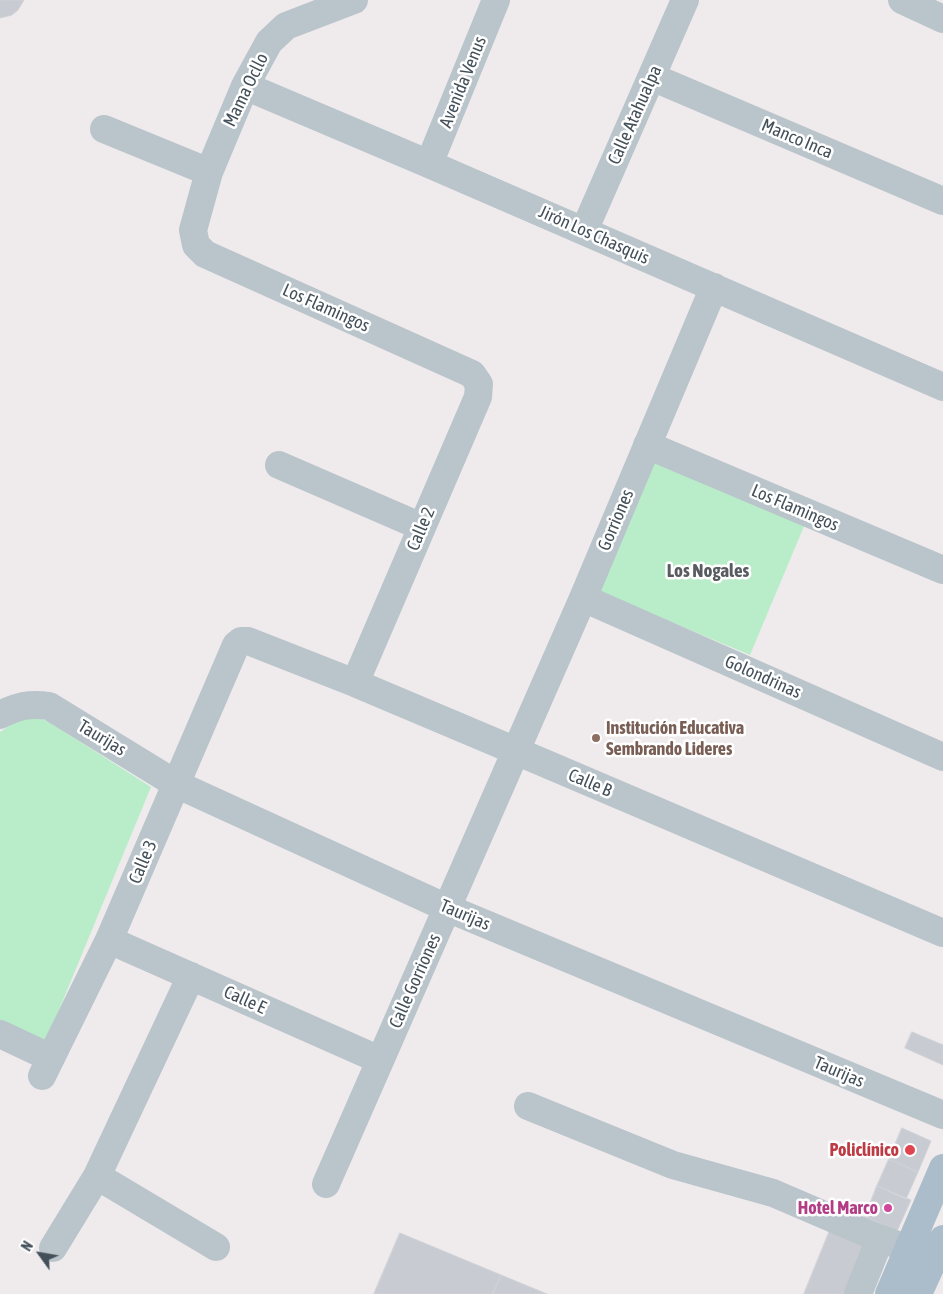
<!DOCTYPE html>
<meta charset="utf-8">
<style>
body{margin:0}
#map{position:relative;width:943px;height:1294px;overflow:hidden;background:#efebec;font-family:"Asap Condensed",sans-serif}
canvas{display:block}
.north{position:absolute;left:15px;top:1229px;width:50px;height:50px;-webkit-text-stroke:4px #fff;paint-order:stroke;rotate:302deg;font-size:14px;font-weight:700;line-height:20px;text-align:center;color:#445059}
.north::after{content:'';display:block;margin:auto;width:18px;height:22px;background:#445059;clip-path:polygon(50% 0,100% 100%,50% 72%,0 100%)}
</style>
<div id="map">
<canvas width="943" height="1294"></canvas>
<div class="north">N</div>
</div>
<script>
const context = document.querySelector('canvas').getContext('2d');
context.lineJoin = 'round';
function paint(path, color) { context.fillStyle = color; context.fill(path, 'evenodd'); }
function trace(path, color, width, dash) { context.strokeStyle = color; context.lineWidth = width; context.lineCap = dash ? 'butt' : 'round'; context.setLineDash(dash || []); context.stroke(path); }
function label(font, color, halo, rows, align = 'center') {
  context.font = font + ' "Asap Condensed",sans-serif'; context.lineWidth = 5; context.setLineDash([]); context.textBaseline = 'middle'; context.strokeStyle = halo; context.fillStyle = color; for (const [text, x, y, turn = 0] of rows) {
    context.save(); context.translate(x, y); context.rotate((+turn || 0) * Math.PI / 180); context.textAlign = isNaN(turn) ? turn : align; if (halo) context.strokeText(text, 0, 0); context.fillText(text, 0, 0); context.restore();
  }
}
paint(new Path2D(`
 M655,461L805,524L750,655L599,592Z
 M35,716L49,722L151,787L37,1063L0,1031V732L15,722Z`), '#b9edca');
const building = new Path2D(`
 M0,0H24L18,10L12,15L0,18Z
 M912,1032L943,1045V1065L905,1048Z
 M902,1128L931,1141L918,1172L889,1159Z
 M889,1159L918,1172L906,1199L877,1186Z
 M877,1186L911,1200L897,1231L865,1217Z
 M832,1225L868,1240L847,1294H804Z
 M400,1233L501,1275L493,1294H374Z
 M501,1275L547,1294H493Z`);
paint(building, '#c8cbd1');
trace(building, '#cfd2d7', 1);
trace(new Path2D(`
 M354,0L286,26L269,42L245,86L209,172L193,230L196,245L205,254L472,374L479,384L478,397L355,683
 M902,0L943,19
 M652,77L943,201
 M245,86L429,164L943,387
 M104,129L209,172
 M429,164L496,0
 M584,231L685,0
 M647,445L943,570
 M279,465L422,527
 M583,598L943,757
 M0,715C17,706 30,703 49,706L176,784L447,908L943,1115
 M109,940L380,1060
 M0,1034L51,1058
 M42,1076L109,940L236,645L241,641H248L355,683L516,751L943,933
 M528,1106L673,1165L773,1193L871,1235L930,1257
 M97,1176L216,1247
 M326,1184L583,598L714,287
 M53,1248L97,1176L191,976
 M858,1294L878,1244L882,1239`), '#bac4cb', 28);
trace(new Path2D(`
 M889,1294L943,1168
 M918,1294L943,1239`), '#abbdcb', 28);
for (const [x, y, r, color] of [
 [596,738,5,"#8d6e63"],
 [910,1150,6,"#e0444e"],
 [888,1208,5,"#d1479c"]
]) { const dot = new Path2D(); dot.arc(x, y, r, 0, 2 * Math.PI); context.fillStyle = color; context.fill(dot); trace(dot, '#fff', 2); }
label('18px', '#445059', '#fff', [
 ["Avenida Venus",463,82,-68],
 ["Mama Ocllo",246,90,-64],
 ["Calle Atahualpa",635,115,-66],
 ["Manco Inca",797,139,23],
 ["Jirón Los Chasquis",594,235,24],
 ["Los Flamingos",326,308,24],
 ["Los Flamingos",795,508,23],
 ["Gorriones",616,520,-67],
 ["Calle 2",421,529,-67],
 ["Golondrinas",763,677,24],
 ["Taurijas",102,738,31],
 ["Calle B",590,783,23],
 ["Calle 3",143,862,-67],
 ["Taurijas",465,915,23],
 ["Calle Gorriones",415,981,-66],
 ["Calle E",245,1000,24],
 ["Taurijas",839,1072,23]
]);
label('bold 18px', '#785e54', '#fff', [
 ["Institución Educativa",606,728],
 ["Sembrando Lideres",606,749]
], 'left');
label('bold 18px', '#be3a42', '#fff', [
 ["Policlínico",899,1150]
], 'right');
label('bold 18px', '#b23c85', '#fff', [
 ["Hotel Marco",878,1208]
], 'right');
label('bold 19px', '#585c60', '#fff', [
 ["Los Nogales",708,571]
]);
</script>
